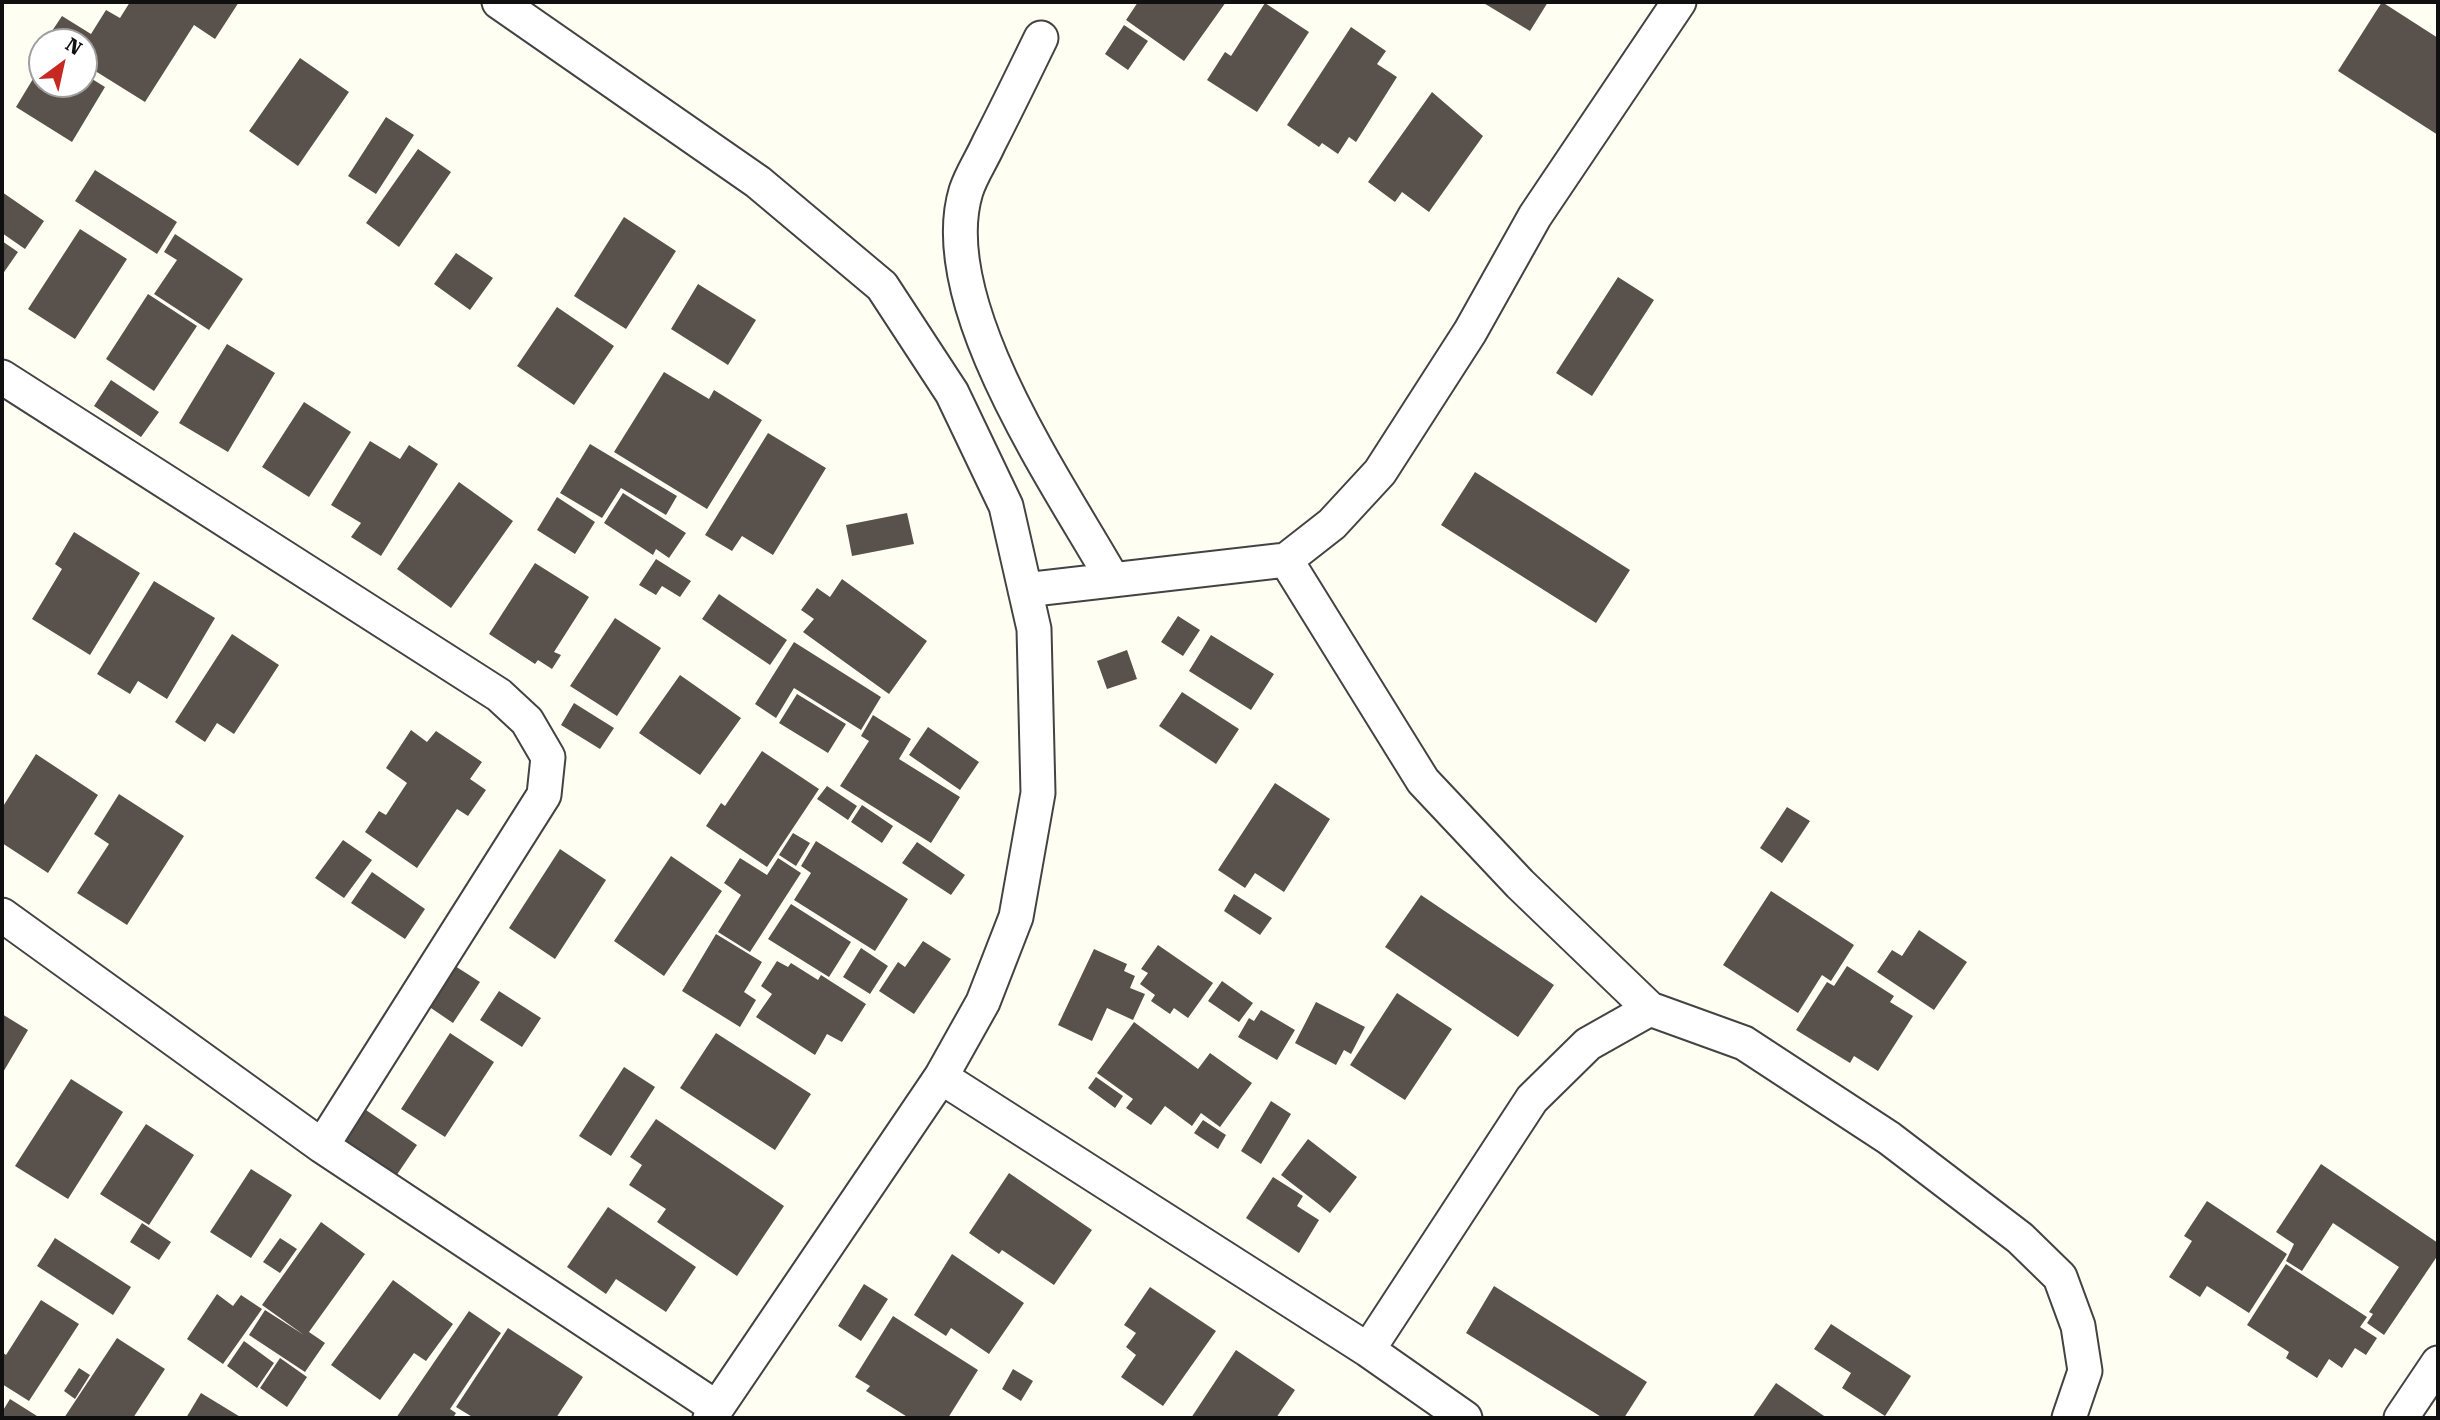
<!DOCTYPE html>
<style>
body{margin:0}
#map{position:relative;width:2440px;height:1420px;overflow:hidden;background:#fffef3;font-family:"Roboto Serif",serif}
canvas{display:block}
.frame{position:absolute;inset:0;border:4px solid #101010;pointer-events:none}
.north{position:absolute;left:28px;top:28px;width:70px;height:70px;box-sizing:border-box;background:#fff;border:2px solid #9f9f9f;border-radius:50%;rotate:33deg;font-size:19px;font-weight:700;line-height:28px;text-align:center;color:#101010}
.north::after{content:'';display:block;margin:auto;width:24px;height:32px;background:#c62922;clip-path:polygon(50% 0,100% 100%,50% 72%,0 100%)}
</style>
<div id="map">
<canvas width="2440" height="1420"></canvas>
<div class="frame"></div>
<div class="north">N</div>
</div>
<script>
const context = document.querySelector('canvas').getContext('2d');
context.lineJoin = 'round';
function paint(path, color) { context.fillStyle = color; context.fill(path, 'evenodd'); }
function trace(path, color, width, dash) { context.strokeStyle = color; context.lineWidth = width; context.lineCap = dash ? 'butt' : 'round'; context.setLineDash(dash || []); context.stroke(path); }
paint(new Path2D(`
 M130,2H239L215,39L194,25L145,102L84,64V42L46,40L62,16L91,34L106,10L120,18Z
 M1138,2H1226L1184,61L1126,20Z
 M1482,2H1548L1530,31Z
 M2382,2L2438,38V135L2338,71Z
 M1265,3L1309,32L1257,112L1207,80L1225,52L1231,56Z
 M1124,25L1148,41L1128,70L1105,54Z
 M1351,27L1386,51L1377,64L1397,77L1356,142L1349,137L1338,154L1322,143L1319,147L1287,125Z
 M300,58L349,92L298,166L249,131Z
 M42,64V84H84V74L105,87L72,142L16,107Z
 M1432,92L1483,136L1429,212L1402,192L1395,202L1368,182Z
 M386,117L414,135L376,194L348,176Z
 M418,149L451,172L399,247L366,223Z
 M95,170L177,222L157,254L75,201Z
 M2,192L44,221L25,249L2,233Z
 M624,217L676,251L626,329L574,296Z
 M80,229L127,259L75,339L28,309Z
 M175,234L243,279L209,330L154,294L177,260L164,252Z
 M2,241L18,252L2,275Z
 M456,253L493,278L470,310L434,284Z
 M1618,277L1654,300L1592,396L1556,373Z
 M698,284L756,320L728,365L671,329Z
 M148,294L197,326L154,391L106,359Z
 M557,307L614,346L574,405L517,366Z
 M227,344L275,373L228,452L179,423Z
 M664,372L709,399L714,390L762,420L707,509L614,452Z
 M111,380L159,412L141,437L94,406Z
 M304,402L351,432L309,497L262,467Z
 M768,433L826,468L773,555L742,536L732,551L705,535Z
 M370,441L400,459L409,445L438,464L381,556L351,537L361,523L331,505Z
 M590,444L677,496L666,515L621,488L602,518L560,493Z
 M1475,472L1630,570L1596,623L1441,525Z
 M459,482L513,521L451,608L397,569Z
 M623,493L686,533L669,558L656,549L653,555L604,523Z
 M557,497L595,522L575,554L537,530Z
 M907,513L914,544L852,556L846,525Z
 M74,532L140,573L90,655L32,619L62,569L55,564Z
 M656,559L691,581L680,597L662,586L656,595L639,585Z
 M535,563L589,597L554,652L561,655L552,669L538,660L535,664L489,634Z
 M842,579L927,641L889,694L803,632L814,619L801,610L817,588L830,597Z
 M154,581L215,618L167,699L138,681L130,694L97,674Z
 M719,594L787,640L770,665L702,619Z
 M1178,616L1200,630L1183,656L1161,642Z
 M615,618L661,648L617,716L570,686Z
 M232,634L279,665L234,734L217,723L205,742L175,722Z
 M1211,635L1274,674L1251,710L1189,671Z
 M794,642L881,697L861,730L794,688L776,718L755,704Z
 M1127,650L1137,679L1107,689L1097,661Z
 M680,675L741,718L700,775L639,733Z
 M1182,692L1239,729L1216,764L1159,726Z
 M797,694L846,724L828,753L779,723Z
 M574,703L614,728L600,749L561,725Z
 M873,715L911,739L899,759L960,797L931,843L840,786L869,741L861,736Z
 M928,727L979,762L960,790L909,755Z
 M411,730L427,742L436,731L482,762L470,779L486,790L468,816L457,809L417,868L365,832L379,811L386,815L407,783L386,768Z
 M762,751L819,789L767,867L706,826L721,803L725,806Z
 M36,754L98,795L48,873L2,843V808Z
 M1275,783L1330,819L1284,892L1255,873L1245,888L1218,870Z
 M827,786L857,806L848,820L817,799Z
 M119,794L184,836L127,925L77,893L109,844L94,834Z
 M862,805L893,826L882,843L851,822Z
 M1787,807L1810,821L1782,863L1760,848Z
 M793,833L810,843L796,866L779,855Z
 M343,840L372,860L344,898L315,878Z
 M816,841L908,899L875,951L794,900L811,873L801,866Z
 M917,842L965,875L951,895L902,863Z
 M560,849L606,880L555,959L509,928Z
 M671,856L722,891L664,976L614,941Z
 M740,858L767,875L778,858L801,873L750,952L718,932L741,895L724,883Z
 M372,872L425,909L405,939L351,903Z
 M1771,891L1854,945L1831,981L1822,975L1798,1013L1723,965Z
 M1234,894L1272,918L1260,935L1224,911Z
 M1421,895L1554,985L1518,1037L1385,947Z
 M791,904L851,942L829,977L768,939Z
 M1919,930L1967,962L1934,1010L1877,972L1892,950L1902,956Z
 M716,934L762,962L744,992L756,1000L740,1027L682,991Z
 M923,941L951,959L914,1014L879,991L898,962L905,967Z
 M1158,945L1213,983L1188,1018L1174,1008L1170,1014L1151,1001L1155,995L1140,984L1148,973L1141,969Z
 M861,948L888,966L870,994L843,977Z
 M1094,949L1127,964L1124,971L1135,976L1130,988L1145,994L1133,1020L1107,1008L1092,1041L1058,1025Z
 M777,961L788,967L791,963L818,980L821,975L866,1004L842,1042L827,1034L815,1055L756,1017L772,994L761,986Z
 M455,966L480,982L453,1023L428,1006Z
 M1847,966L1894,996L1890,1002L1913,1016L1878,1071L1854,1056L1850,1063L1796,1030L1827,982L1834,986Z
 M1222,981L1253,1003L1239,1022L1208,1001Z
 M499,991L541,1018L522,1047L480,1020Z
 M1397,993L1452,1029L1405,1100L1350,1065Z
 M1316,1002L1365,1027L1351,1054L1344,1050L1336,1065L1295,1043Z
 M1261,1010L1295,1030L1277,1060L1238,1037L1249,1018L1254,1021Z
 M2,1014L28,1030L2,1074Z
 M1134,1022L1198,1069L1210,1053L1252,1083L1220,1127L1201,1113L1192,1126L1165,1106L1151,1125L1126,1108L1133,1099L1097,1073Z
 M450,1033L494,1062L445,1137L401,1109Z
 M716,1033L811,1094L775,1150L680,1088Z
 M624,1067L655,1087L611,1156L579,1136Z
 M1096,1077L1123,1096L1115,1108L1088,1088Z
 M71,1079L123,1112L68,1199L15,1166Z
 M1271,1101L1291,1114L1261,1164L1241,1151Z
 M366,1110L417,1145L394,1179L343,1145Z
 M656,1119L784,1206L737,1276L657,1222L666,1209L629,1185L642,1165L630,1157Z
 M1203,1120L1226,1135L1218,1149L1194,1133Z
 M146,1124L194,1155L149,1225L100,1194Z
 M1308,1139L1357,1177L1330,1213L1281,1175Z
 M2321,1164L2438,1243V1255L2384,1335L2367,1323L2373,1314L2369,1312L2399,1267L2333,1223L2302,1271L2286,1261L2294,1244L2276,1232Z
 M251,1169L292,1195L251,1258L210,1232Z
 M1009,1173L1092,1230L1054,1285L1002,1250L999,1254L969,1233Z
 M1273,1177L1303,1196L1297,1206L1319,1220L1299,1253L1246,1218Z
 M2207,1201L2287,1254L2249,1313L2207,1286L2200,1297L2169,1277L2192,1241L2184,1236Z
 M608,1207L696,1267L666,1312L616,1279L606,1294L567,1267Z
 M321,1222L365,1254L309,1332L325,1343L305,1372L249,1335L265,1310L304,1335L262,1305Z
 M142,1223L171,1242L159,1260L130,1242Z
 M55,1238L131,1287L113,1315L37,1266Z
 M280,1238L297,1249L280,1273L263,1262Z
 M952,1254L1024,1303L989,1354L951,1328L946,1336L914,1315Z
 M2286,1264L2367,1317L2360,1327L2377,1338L2366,1355L2355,1348L2342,1368L2329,1359L2317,1378L2286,1358L2289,1352L2247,1325Z
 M393,1280L453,1324L426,1361L414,1353L380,1400L331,1365Z
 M864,1284L888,1299L861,1341L838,1326Z
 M1494,1286L1647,1382L1624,1418H1603L1466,1333Z
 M1150,1287L1216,1331L1163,1406L1121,1377L1136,1355L1126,1347L1136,1333L1124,1325Z
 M217,1294L233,1306L241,1295L262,1309L223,1364L187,1339Z
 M41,1300L79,1324L29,1401L2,1384V1352L6,1355Z
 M469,1311L501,1333L450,1409L456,1413L453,1418H396Z
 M893,1316L978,1370L948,1418H909L866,1391L870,1386L855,1377Z
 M1831,1324L1911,1376L1885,1416L1842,1388L1851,1373L1814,1349Z
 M508,1328L583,1377L556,1418H474L456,1407Z
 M117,1338L165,1369L133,1418H64Z
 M244,1341L274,1363L257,1388L227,1366Z
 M1236,1350L1295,1390L1276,1418H1191Z
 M280,1358L307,1377L287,1407L260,1388Z
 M79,1368L90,1375L75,1399L64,1391Z
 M1013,1369L1033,1381L1021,1401L1002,1389Z
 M1776,1383L1827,1418H1752Z
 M201,1393L242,1418H186Z
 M10,1399L37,1416L35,1418H2V1412Z`), '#59524c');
const minor = new Path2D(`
 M499,2L758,182L882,286L952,393L1006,506L1034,629L1038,793L1016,917L983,1002L941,1077L710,1418
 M1041,38C1024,73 1007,108 989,143C982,159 971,175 966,191C932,303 1058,483 1113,580
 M2,377L499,695L527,721L548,757L544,795L322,1146
 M1286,560L1423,781L1520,884L1650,1009L1744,1043L1889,1138L2020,1238L2060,1277L2078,1326L2085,1371L2069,1418
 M1025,590L1286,560L1332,524L1380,472L1470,332L1535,216L1679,2
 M2,915L322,1146L717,1408
 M941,1077L1368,1350L1465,1418
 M1368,1350L1532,1099L1588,1044L1650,1009
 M2401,1418L2438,1363`);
trace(minor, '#434343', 37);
trace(minor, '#fff', 33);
</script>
